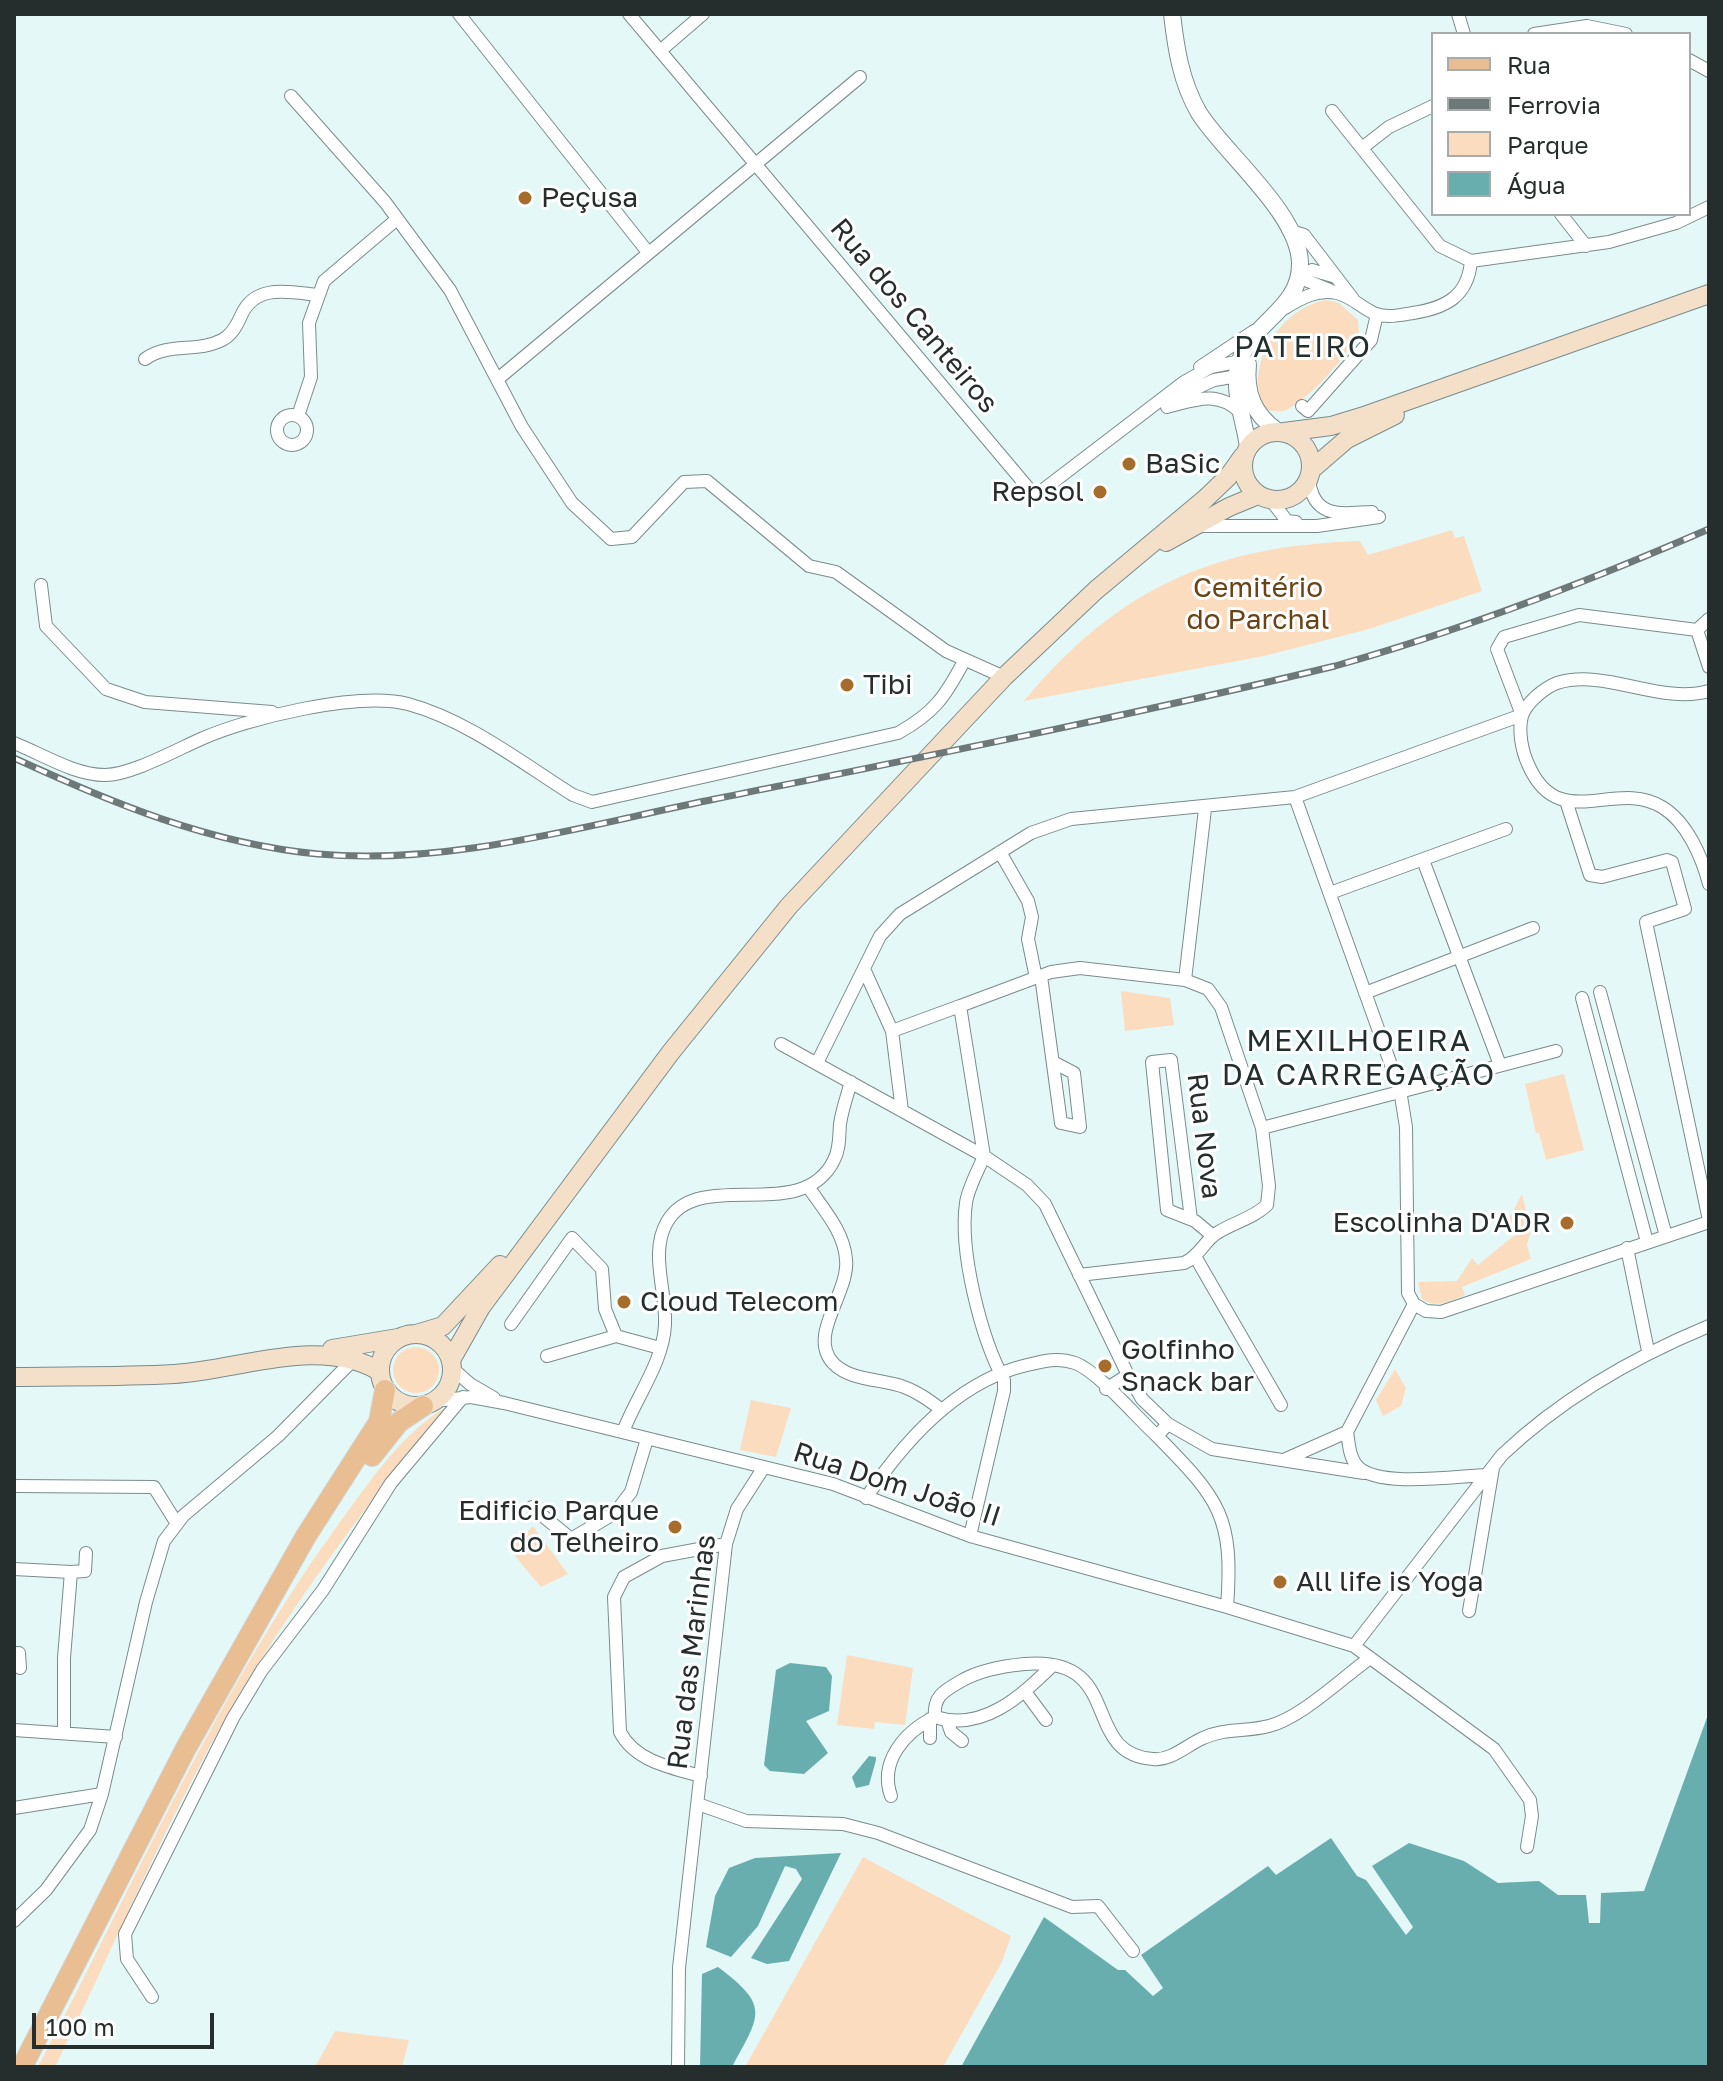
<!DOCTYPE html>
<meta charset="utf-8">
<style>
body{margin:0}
#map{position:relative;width:1723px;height:2081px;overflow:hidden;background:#e5f8f8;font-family:"Golos Text",sans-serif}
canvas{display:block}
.frame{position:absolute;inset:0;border:16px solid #262d2d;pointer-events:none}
.legend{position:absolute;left:1431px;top:32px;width:260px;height:184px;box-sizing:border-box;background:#fff;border:2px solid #a8abab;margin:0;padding:10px 14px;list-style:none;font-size:24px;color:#262d2d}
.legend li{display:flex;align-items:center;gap:16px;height:40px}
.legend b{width:40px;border:2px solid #a8abab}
.scale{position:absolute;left:32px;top:2013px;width:182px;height:36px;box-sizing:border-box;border:4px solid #262d2d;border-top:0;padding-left:10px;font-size:24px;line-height:28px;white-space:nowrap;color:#262d2d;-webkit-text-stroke:6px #fff;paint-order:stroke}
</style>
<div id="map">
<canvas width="1723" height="2081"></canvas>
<div class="frame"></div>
<ul class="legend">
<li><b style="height:10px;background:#e8be92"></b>Rua</li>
<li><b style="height:10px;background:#6d7979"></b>Ferrovia</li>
<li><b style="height:22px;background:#fcdcbf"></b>Parque</li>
<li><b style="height:22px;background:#68aeaf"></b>Água</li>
</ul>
<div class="scale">100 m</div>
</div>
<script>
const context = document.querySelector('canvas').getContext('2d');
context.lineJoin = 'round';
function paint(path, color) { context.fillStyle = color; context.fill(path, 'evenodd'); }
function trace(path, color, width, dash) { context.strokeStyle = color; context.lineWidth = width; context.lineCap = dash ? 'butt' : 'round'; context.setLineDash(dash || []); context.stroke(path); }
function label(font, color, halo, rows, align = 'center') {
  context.font = font + ' "Golos Text",sans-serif'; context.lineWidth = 6; context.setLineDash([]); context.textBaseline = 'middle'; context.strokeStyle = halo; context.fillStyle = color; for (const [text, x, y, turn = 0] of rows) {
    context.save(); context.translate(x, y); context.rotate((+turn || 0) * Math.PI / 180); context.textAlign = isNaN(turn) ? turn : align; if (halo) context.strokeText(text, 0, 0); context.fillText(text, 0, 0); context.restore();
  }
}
paint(new Path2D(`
 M1326,300L1339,303L1358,320L1359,333C1343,360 1316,392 1290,408C1281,414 1273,411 1265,409C1242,366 1281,308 1326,300Z
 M1452,530L1455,538L1464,536L1482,591L1369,629L1264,656L1024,701C1119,587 1214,546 1360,541L1368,555Z
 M1121,991L1170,998L1174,1025L1125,1031Z
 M1564,1074L1584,1150L1546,1160L1539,1133H1536L1525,1084Z
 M1522,1194L1531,1230L1527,1245L1531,1259L1462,1287L1465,1295C1450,1301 1437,1309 1422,1299L1418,1282L1457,1281L1472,1258L1478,1265L1516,1234L1509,1219Z
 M393 1370a23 23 0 1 1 46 0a23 23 0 1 1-46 0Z
 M1395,1369L1406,1388L1401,1406L1383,1416L1376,1400Z
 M751,1400L791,1408L776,1457L740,1450Z
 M446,1407C358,1515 274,1628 208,1750C152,1853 107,1962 55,2067H38C135,1883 217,1690 340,1522C372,1479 400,1435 446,1407Z
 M533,1526L568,1574L541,1587L510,1550Z
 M847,1655L913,1668L905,1725L875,1722L874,1729L837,1725Z
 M863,1857L1011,1936L1002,1962L943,2067H745Z
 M335,2031L409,2040L402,2067H315Z`), '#fcdcbf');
paint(new Path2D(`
 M790,1663L826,1667L832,1676L829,1711L806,1721L828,1753L804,1774L770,1771L764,1765L776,1670Z
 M1709,1712V2067H961L1044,1917L1118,1970H1125L1153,1996L1163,1988L1141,1955L1268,1866L1276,1875L1331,1838L1357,1876L1366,1880L1406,1935L1413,1927L1372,1866L1409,1843L1464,1861L1498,1883L1539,1881L1558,1895H1586L1589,1923H1600L1601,1893L1644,1891Z
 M869,1756L876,1757V1760L869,1785L856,1788L852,1777Z
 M841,1853L789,1961L767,1964L751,1958L802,1879L796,1869L785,1866L758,1926L731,1957L706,1947L715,1896L729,1868L755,1858Z
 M718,1967C770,2006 761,2014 732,2067H700L702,1974Z`), '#68aeaf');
const minor = new Path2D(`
 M459,14L647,251
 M629,14L1035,496L1184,382L1211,367L1236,362L1243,370
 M1458,14L1464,34
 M1534,34L1587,26L1626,34
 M660,51L703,14
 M1689,60L1709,71
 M291,96L385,202L450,290L522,427L572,503L611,539L632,537L684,482L707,481L809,566L836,572L946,651L1004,677
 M1332,111L1440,246L1471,261L1609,242L1676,223L1709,207
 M1362,148L1389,127L1433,106
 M1561,214L1586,246
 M1288,230L1304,235L1353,299
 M1298,277L1332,291
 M1298,277L1312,270L1336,277
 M1285,308C1301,298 1317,289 1337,293C1351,296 1363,309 1376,314C1388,318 1401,315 1413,313C1445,308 1468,297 1471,261
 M145,359C168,342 197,353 222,340C232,335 237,325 241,316C255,283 289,292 318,295
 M1200,367L1254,331
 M499,378L860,77
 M1169,401L1214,380L1232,377L1240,366
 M1302,406L1308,411L1371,340L1377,314
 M1167,407C1195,400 1217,390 1240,412
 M277 430a15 15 0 1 1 30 0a15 15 0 1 1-30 0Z
 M298,416L311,377L309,323L324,281L397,219
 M1309,479C1313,518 1339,514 1372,512
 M1270,499L1287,521L1296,522
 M1203,526H1317L1379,517
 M41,585L46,626L106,689L145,702L272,712
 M1697,630L1709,667
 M1709,691C1660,705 1606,668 1557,683C1544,688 1526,703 1522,716C1518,731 1522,751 1528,764C1558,835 1615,778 1662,807C1687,822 1702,857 1709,884
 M14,743C42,754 74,775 105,775C131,775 176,750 201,739C248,718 359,691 408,704C467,720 522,763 573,795L592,802L898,733C934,713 945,697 964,661
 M1567,804L1590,875L1602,877L1667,860L1672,862L1685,909L1646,922L1709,1220
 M1000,852L1028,901L1032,917L1028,939L1036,978
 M1423,860L1500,1065
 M1330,893L1506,829
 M864,969L892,1031
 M1041,976L1061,1123L1080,1127L1074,1073L1053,1062
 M1600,992L1666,1236
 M1365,993L1533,928
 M1582,998L1647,1242
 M781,1044L984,1156L1027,1185L1045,1204L1128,1375
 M817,1063L880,936L900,914L1031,833L1071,819L1295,797
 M902,1111L892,1031L960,1006
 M1262,1128L1556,1051
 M984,1156L960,1006L1051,972L1080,968L1185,980
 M809,1188C824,1210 844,1232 846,1259C850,1293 806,1336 834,1364C851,1381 883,1379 904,1387C918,1392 930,1401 942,1410
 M1191,1219L1171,1060L1152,1062L1167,1210L1195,1221L1213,1236
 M1627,1248L1648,1351
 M1196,1258L1281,1405
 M1079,1275L1184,1263C1200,1256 1204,1241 1217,1233C1234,1222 1252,1219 1267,1205L1269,1186L1262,1128L1221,1007L1208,989L1185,980L1205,809
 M1414,1304L1408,1293L1406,1127L1400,1090L1295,797L1522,715L1497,649L1504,637L1579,615L1697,630L1709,619
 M1414,1304L1347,1432C1349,1443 1349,1458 1358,1467C1379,1488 1457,1476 1486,1475
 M1414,1304L1426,1311L1441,1312L1709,1222
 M511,1324L572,1238L602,1269L605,1309L616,1336
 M547,1356L616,1336L660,1348
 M452,1368L470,1384L494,1398
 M435,1401L471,1397L504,1403L833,1484L970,1536L1227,1607L1354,1646L1494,1749L1530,1800L1532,1816L1527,1847
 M1168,1424L1212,1449L1364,1473
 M623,1432C636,1397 663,1363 665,1325C667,1292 649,1253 667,1222C699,1166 802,1226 834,1160C840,1149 839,1136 840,1124C842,1110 847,1096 851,1082
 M1157,1436C1219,1499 1234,1516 1227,1607
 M1286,1459L1347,1432
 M14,1486L154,1487L174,1519
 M866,1498C904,1441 958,1381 1027,1365C1043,1361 1058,1357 1075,1363C1099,1372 1136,1417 1157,1436L1168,1424L1142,1399L1128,1375L1106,1389
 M532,1507L571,1539L615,1513L631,1492L647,1439
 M970,1536L1004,1391V1380C981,1338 959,1251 966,1203C968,1188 978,1171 984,1156
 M14,1569L71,1572L64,1658V1732
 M71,1572L85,1571L86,1553
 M1469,1611L1493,1468
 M1354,1646L1502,1455C1561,1399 1634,1357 1709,1326
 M14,1653H19L20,1668
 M1052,1666C1021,1696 983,1732 935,1717C933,1696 944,1691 961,1681C980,1670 1003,1666 1025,1664C1126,1656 1079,1754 1153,1759C1171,1761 1187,1745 1203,1738C1224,1728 1247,1732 1269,1726C1301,1718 1342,1678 1370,1658
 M1026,1693L1046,1720
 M930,1719V1738
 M947,1720L951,1732L962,1741
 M14,1730L116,1737
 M701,1776C671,1768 635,1761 620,1732L614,1597L624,1577L662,1556L726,1544
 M891,1796C879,1762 904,1732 935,1717
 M698,1804L746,1821L843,1824L878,1833L1072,1907L1098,1906L1133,1951
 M14,1808L102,1794
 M14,1921L46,1890L90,1830L102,1794L146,1602L164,1541L183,1516L278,1436L357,1356
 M152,1997L127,1959L125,1934L233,1718L262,1670L323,1590L391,1483L463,1397
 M678,2067L679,1968L726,1544L737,1509L764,1467`);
const tertiary = new Path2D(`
 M1172,14C1176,49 1181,82 1199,113C1224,153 1299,213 1300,263C1301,308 1254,321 1241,358C1230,388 1244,417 1248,447
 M1248,364C1245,394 1254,414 1277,431`);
const secondary = new Path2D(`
 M1243 466a34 34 0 1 1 68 0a34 34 0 1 1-68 0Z
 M1284,432L1331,426L1367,415L1709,294
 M1311,470L1347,439L1395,415
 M1166,542L1229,507L1258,495
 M380 1370a36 36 0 1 1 72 0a36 36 0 1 1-72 0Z
 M416,1334L443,1326L500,1265
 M332,1349L398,1338
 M451,1360L481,1307L671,1052L789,906L1004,677L1096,590L1205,499L1228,477L1243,456
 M14,1377C67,1376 121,1377 174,1374C240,1370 319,1336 379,1371`);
const primary = new Path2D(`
 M372,1456L399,1422L423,1406
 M22,2067L186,1748L306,1536L379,1422L385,1390`);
trace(minor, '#7a8b8b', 14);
trace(tertiary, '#7a8b8b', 18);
trace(secondary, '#7a8b8b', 20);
trace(primary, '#d4d5d5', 22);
trace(minor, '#fff', 12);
trace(tertiary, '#fff', 16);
trace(secondary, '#f4dfc9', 18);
trace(primary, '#e8be92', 20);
const rail = new Path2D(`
 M14,758C112,803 210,844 318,854C450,866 586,825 715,799C922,757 1129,716 1335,666C1463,630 1587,582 1709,529`);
trace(rail, '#6d7979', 7);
trace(rail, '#fff', 4, [12]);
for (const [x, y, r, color] of [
 [525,198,8,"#a66c2c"],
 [1129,464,8,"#a66c2c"],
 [1100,492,8,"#a66c2c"],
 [847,685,8,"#a66c2c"],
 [1567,1223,8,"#a66c2c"],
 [624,1302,8,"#a66c2c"],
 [1105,1366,8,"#a66c2c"],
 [675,1527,8,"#a66c2c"],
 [1280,1582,8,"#a66c2c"]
]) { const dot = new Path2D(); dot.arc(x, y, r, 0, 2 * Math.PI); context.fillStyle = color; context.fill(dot); trace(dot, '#fff', 3); }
label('28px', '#262d2d', '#fff', [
 ["Peçusa",541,198],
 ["BaSic",1145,464],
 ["Repsol",1084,492,"right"],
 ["Tibi",863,685],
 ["Escolinha D'ADR",1551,1223,"right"],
 ["Cloud Telecom",640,1302],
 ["Golfinho",1121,1350],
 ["Snack bar",1121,1382],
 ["Edificio Parque",659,1511,"right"],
 ["do Telheiro",659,1543,"right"],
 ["All life is Yoga",1296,1582]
], 'left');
label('28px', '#262d2d', '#fff', [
 ["Rua dos Canteiros",914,316,50],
 ["Rua Nova",1204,1136,83],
 ["Rua Dom João II",897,1485,18],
 ["Rua das Marinhas",692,1652,-83]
]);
label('28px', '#6a4214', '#fff', [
 ["Cemitério",1258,588],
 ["do Parchal",1258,620]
]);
context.letterSpacing = '2px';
label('30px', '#212f2f', '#fff', [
 ["PATEIRO",1303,347],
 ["MEXILHOEIRA",1359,1041],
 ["DA CARREGAÇÃO",1359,1075]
]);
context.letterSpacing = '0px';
</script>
